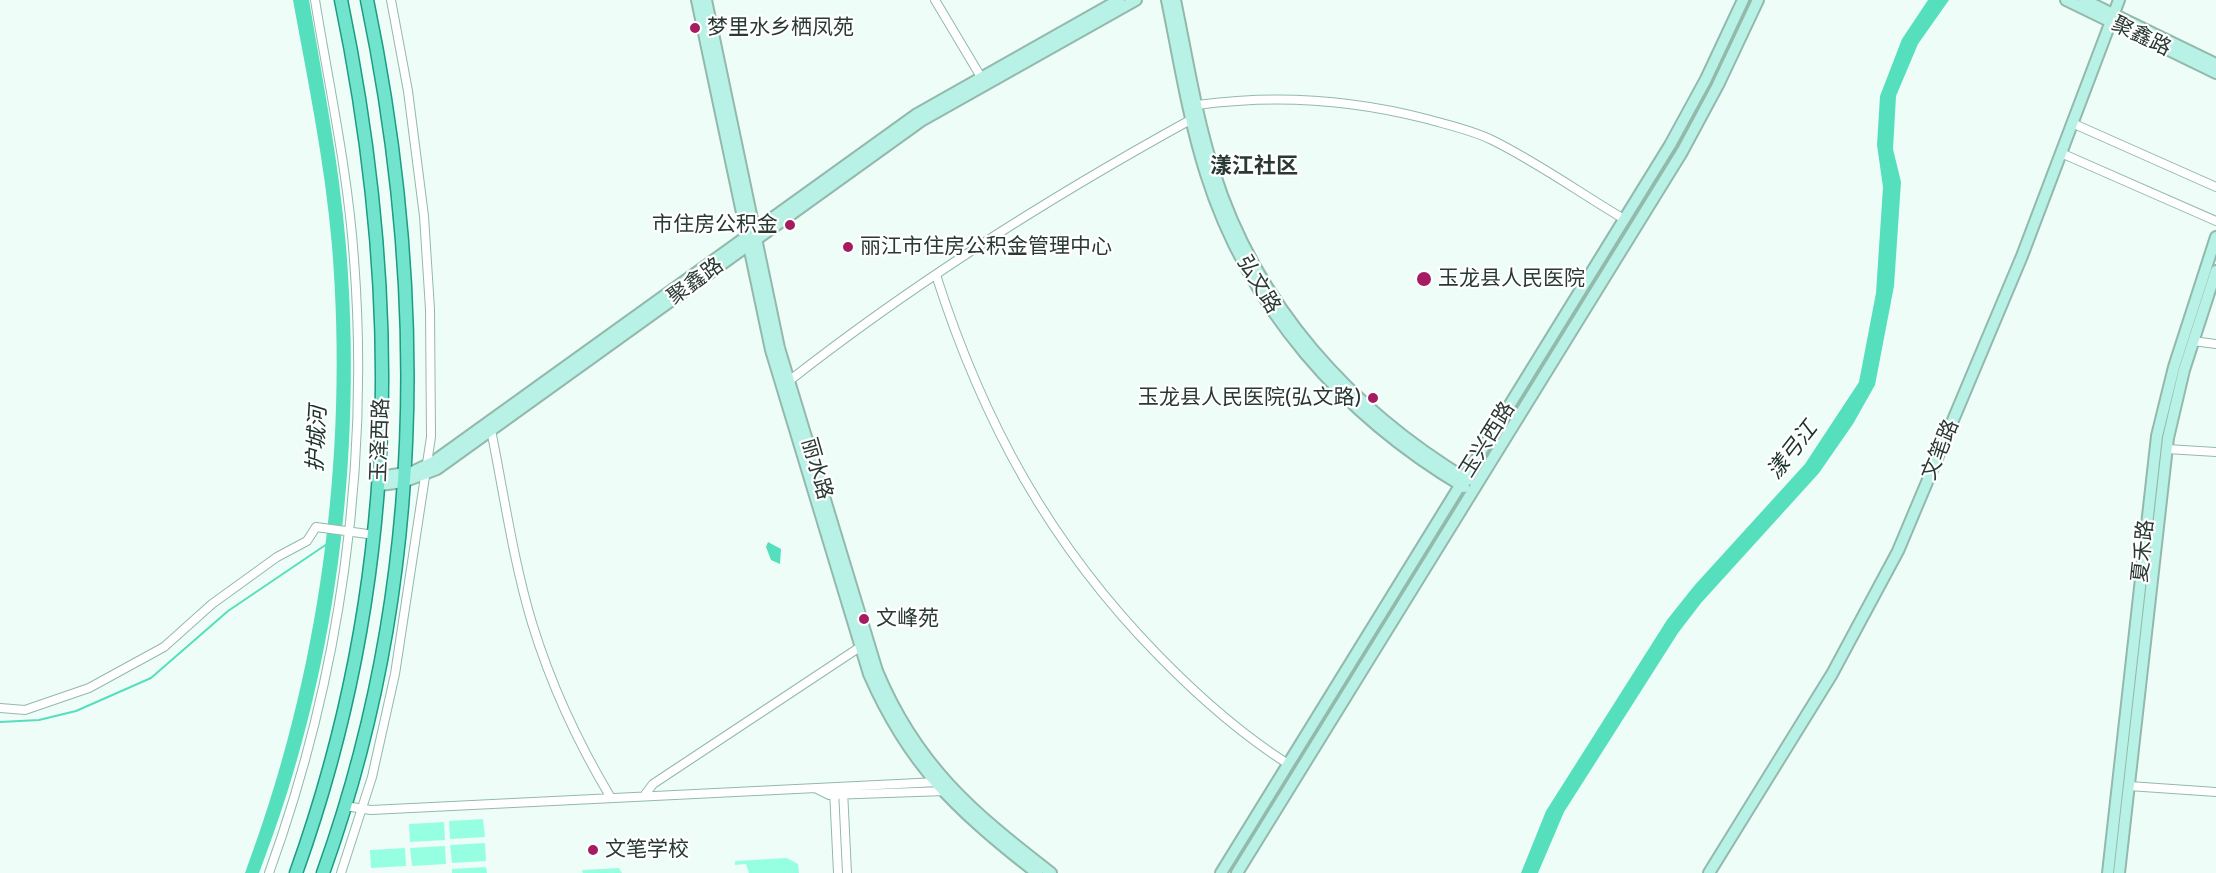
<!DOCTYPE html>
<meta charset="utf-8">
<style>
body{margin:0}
canvas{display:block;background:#eefdf8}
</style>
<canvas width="2216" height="873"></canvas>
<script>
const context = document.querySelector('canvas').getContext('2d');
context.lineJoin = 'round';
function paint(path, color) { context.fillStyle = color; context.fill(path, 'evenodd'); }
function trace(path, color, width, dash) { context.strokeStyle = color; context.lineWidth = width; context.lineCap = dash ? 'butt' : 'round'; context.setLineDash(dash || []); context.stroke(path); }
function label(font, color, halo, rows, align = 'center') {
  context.font = font + ' "Varela Round","Noto Sans SC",sans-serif'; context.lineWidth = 4.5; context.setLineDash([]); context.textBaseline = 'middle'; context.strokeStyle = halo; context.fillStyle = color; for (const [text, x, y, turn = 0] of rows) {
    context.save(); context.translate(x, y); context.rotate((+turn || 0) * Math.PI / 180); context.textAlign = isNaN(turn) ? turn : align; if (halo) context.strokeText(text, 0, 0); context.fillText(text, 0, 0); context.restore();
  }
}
paint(new Path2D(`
 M483,819L485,837L450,839L449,821Z
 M444,822L445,840L410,842L409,824Z
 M485,843L486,861L452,863L450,845Z
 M445,846L446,864L412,866L410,848Z
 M405,848L406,866L371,868L370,850Z
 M787,858L798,864L799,873H749L746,864L735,865V861Z
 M486,867L487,873H452V869Z
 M619,868L622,873H583L582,870Z`), '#97ffe1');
paint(new Path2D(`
 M293,0H309C323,82 339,163 346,246C363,457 336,676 259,873H245C320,674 349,457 332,246C325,163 308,82 293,0Z
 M1928,0H1949L1918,44L1896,96L1893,149L1901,182L1894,286L1875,385L1853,424L1819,473L1701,603L1678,633L1564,812L1538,873H1521L1546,811L1667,620L1694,586L1805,464L1859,382L1876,293L1883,187L1877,145L1880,96L1902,39Z
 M768,542L781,549L780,564L771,560L766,547Z`), '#56dfbc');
trace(new Path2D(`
 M0,722L39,720L76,711L151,678L228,611L327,544`), '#56dfbc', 2);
const street = new Path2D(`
 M935,0L981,77
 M1197,105C1276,94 1350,99 1427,119C1448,125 1472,130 1492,140C1537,162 1580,193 1624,219
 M2072,123L2216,187
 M2061,153L2216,221
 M936,275C983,422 1050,545 1159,656C1198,696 1241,734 1288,764
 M2193,341L2216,344
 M789,381C915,282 1052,196 1192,119
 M491,430C504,494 513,560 532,623C551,685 578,743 611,798
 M2167,449L2216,452
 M0,708L25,710L89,688L164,647L212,604L277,557L307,541L316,527L375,535
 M2129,786L2216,792
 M817,789L829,795L946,791
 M834,790L838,873
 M843,790L847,873
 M644,796L653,784L860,647
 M345,806L371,810L938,782
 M269,873C340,677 370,467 354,259C348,172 329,86 315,0
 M341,873L372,777L395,674L431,437L430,309L424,216L408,91L391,0`);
const secondary = new Path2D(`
 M697,0L771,350L869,674C909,766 959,813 1037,873
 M706,0L779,348L877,671C916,765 972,812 1051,873
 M1167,0C1179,58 1188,117 1206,174C1248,308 1344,416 1464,487
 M1175,0C1187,57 1196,117 1214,172C1256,305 1350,409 1468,480
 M2066,0L2216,73
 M2084,0L2216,64
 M380,477L412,472L433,462L917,114L1119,0
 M380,485L403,482L437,469L921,121L1136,0
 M1221,873L1670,145L1706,79L1743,0
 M1237,873L1682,152L1718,85L1758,0
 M1709,873L1832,674L1898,551L2022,256L2119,0
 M2108,873L2157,436L2174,367L2216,237
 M2119,873L2168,438L2184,370L2216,271`);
const primary = new Path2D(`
 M296,873C400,583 403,299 341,0
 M323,873C425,589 428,293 367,0`);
trace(street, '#93b9ad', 10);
trace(secondary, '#93b9ad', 14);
trace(primary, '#1b9c83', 15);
trace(street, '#fff', 8);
trace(secondary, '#b8f2e6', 10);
trace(primary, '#72e4ce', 12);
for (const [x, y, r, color] of [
 [695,28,6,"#a61c61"],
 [790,225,6,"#a61c61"],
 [848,247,6,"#a61c61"],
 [1424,279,8,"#a61c61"],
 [1373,398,6,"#a61c61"],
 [864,619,6,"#a61c61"],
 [593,850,6,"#a61c61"]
]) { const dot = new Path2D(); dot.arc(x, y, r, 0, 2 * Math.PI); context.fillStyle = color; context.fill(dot); trace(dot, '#fff', 2); }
label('21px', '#293934', '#fff', [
 ["梦里水乡栖凤苑",707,28],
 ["市住房公积金",778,225,"right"],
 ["丽江市住房公积金管理中心",860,247],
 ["玉龙县人民医院",1438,279],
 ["玉龙县人民医院(弘文路)",1361,398,"right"],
 ["文峰苑",876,619],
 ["文笔学校",605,850]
], 'left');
label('21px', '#293934', '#fff', [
 ["聚鑫路",2141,37,26],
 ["聚鑫路",696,282,-36],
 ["弘文路",1258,285,59],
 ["玉泽西路",381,440,-88],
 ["玉兴西路",1488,440,-58],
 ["文笔路",1941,450,-67],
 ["丽水路",816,469,74],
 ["夏禾路",2144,551,-84]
]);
label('bold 22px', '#293934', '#fff', [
 ["漾江社区",1254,167]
]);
label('italic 22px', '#1b322b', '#fff', [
 ["护城河",318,439,-87],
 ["漾弓江",1793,451,-52]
]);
</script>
